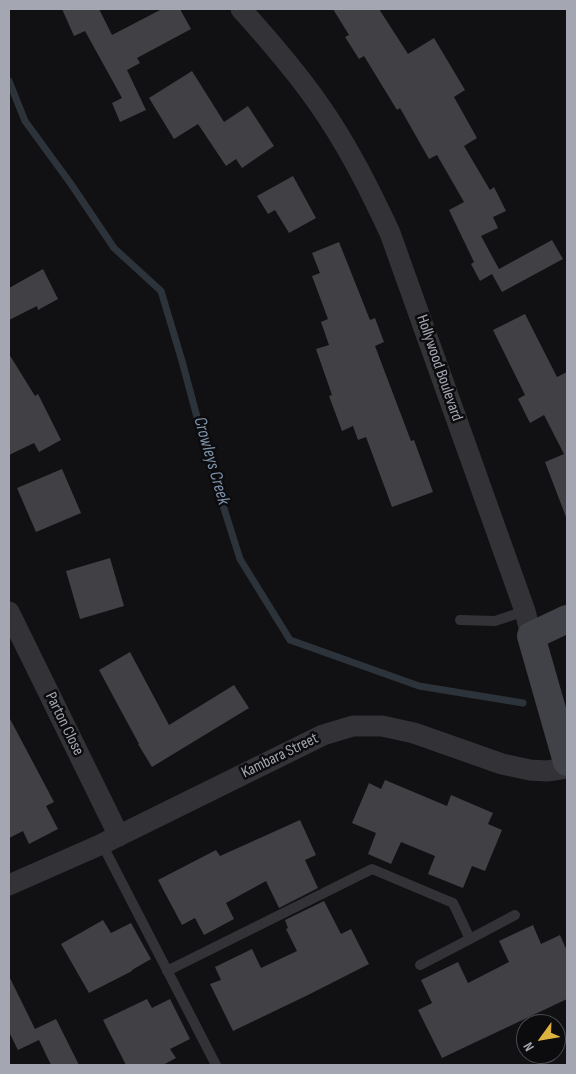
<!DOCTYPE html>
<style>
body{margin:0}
#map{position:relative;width:576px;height:1074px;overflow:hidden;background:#111113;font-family:"Sofia Sans Condensed",sans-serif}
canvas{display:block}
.frame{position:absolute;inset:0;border:10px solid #a4a7b2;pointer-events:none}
.north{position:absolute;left:516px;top:1014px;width:50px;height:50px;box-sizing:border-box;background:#0c0c0e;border:1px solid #494a50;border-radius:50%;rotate:238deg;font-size:14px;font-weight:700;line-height:20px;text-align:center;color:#a4a7b2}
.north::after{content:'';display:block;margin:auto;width:18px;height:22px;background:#deb23e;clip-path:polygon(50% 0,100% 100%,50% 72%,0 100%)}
</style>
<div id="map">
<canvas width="576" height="1074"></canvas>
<div class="frame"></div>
<div class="north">N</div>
</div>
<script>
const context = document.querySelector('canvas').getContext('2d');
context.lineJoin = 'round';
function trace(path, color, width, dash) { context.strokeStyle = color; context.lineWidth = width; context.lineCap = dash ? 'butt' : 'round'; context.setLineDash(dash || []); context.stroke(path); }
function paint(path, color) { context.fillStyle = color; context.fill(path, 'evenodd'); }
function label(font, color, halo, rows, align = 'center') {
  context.font = font + ' "Sofia Sans Condensed",sans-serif'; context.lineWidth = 5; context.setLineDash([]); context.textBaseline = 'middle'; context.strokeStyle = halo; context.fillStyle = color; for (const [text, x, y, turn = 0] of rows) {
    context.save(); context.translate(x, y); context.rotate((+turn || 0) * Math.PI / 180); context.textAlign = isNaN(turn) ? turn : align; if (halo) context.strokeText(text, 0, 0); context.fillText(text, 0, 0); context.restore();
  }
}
trace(new Path2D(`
 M9,81L25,121L71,184L114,248L161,291L182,361L208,458L240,559L290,640L419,686L523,703`), '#2c333a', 7);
paint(new Path2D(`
 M62,9H99L112,35L162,9H180L191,29L137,58L140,63L127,70L146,110L120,122L112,103L122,98L85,31L74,36Z
 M333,9H379L408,54L434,38L465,90L454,97L477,138L464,146L490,190L494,187L506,211L493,217L498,228L481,236L499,269L552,240L563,259L502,292L492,274L480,281L471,264L474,262L449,210L464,202L437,155L429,159L400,108L397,110L364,56L359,59L345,37L349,35Z
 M192,71L224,122L248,106L274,146L242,168L236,159L226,166L198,124L174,139L149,98Z
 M293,176L316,218L289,233L275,210L268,214L257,196Z
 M339,242L370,320L375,318L384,342L375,346L411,441L414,440L433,492L392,507L366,437L358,440L353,426L342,431L329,396L332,395L316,349L329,345L321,322L328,319L312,276L320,273L312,253Z
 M43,269L58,299L38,310L37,306L9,320V288Z
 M525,314L557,377L567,372V516L566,517L545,462L564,454L544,415L530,423L518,399L525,395L493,330Z
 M9,354L35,396L38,394L61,440L39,452L34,443L9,455Z
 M62,469L81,513L36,532L17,488Z
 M110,558L124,606L80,619L66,571Z
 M130,652L169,725L234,685L249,708L152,767L138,744H139L99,670Z
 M9,717L54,802L46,806L58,829L29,844L23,831L9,838Z
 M385,780L447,806L451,795L493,813L488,824L502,830L485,871L472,866L463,888L428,874L435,856L401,842L391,864L368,854L376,833L352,823L369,783L381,789Z
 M300,820L316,855L305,860L318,888L279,908L266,881L226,903L234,919L204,935L195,918L182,925L158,880L216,850L220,856Z
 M324,901L341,934L351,929L369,964L308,995L233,1031L210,984L221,980L215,967L252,949L261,968L297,951L286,929L288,928L285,920Z
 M103,920L111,933L131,923L151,959L132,970V971L89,993L61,944Z
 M533,925L541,944L560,935L567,951V999L442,1058L418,1010L432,1003L421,980L458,962L468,983L509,962L499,941Z
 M9,976L35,1029L56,1019L79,1065H51L39,1040L18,1050L9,1032Z
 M147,999L152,1008L170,999L190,1039L170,1049L176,1058L163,1065H126L103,1020Z`), '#414145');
trace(new Path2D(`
 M460,620L495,621L525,611
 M102,844L216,1065
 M420,965L470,939L515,915
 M167,971L372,869L453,903L470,939`), '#333337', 10);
trace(new Path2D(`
 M241,9C268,39 295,70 318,103C347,144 369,188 390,233L525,611L531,636
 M9,612L119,836
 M9,885L102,844L323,735L353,726H382L414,733L502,764L530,770L547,771L567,768`), '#333337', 21);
trace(new Path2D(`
 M567,619L531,636L567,762`), '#414247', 28);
label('16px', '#a4a7b2', '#0c0c0e', [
 ["Hollywood Boulevard",439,368,71],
 ["Parton Close",64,724,64],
 ["Kambara Street",280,756,-26]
]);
label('italic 18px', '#7e93aa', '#0c0c0e', [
 ["Crowleys Creek",211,461,74]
]);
</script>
